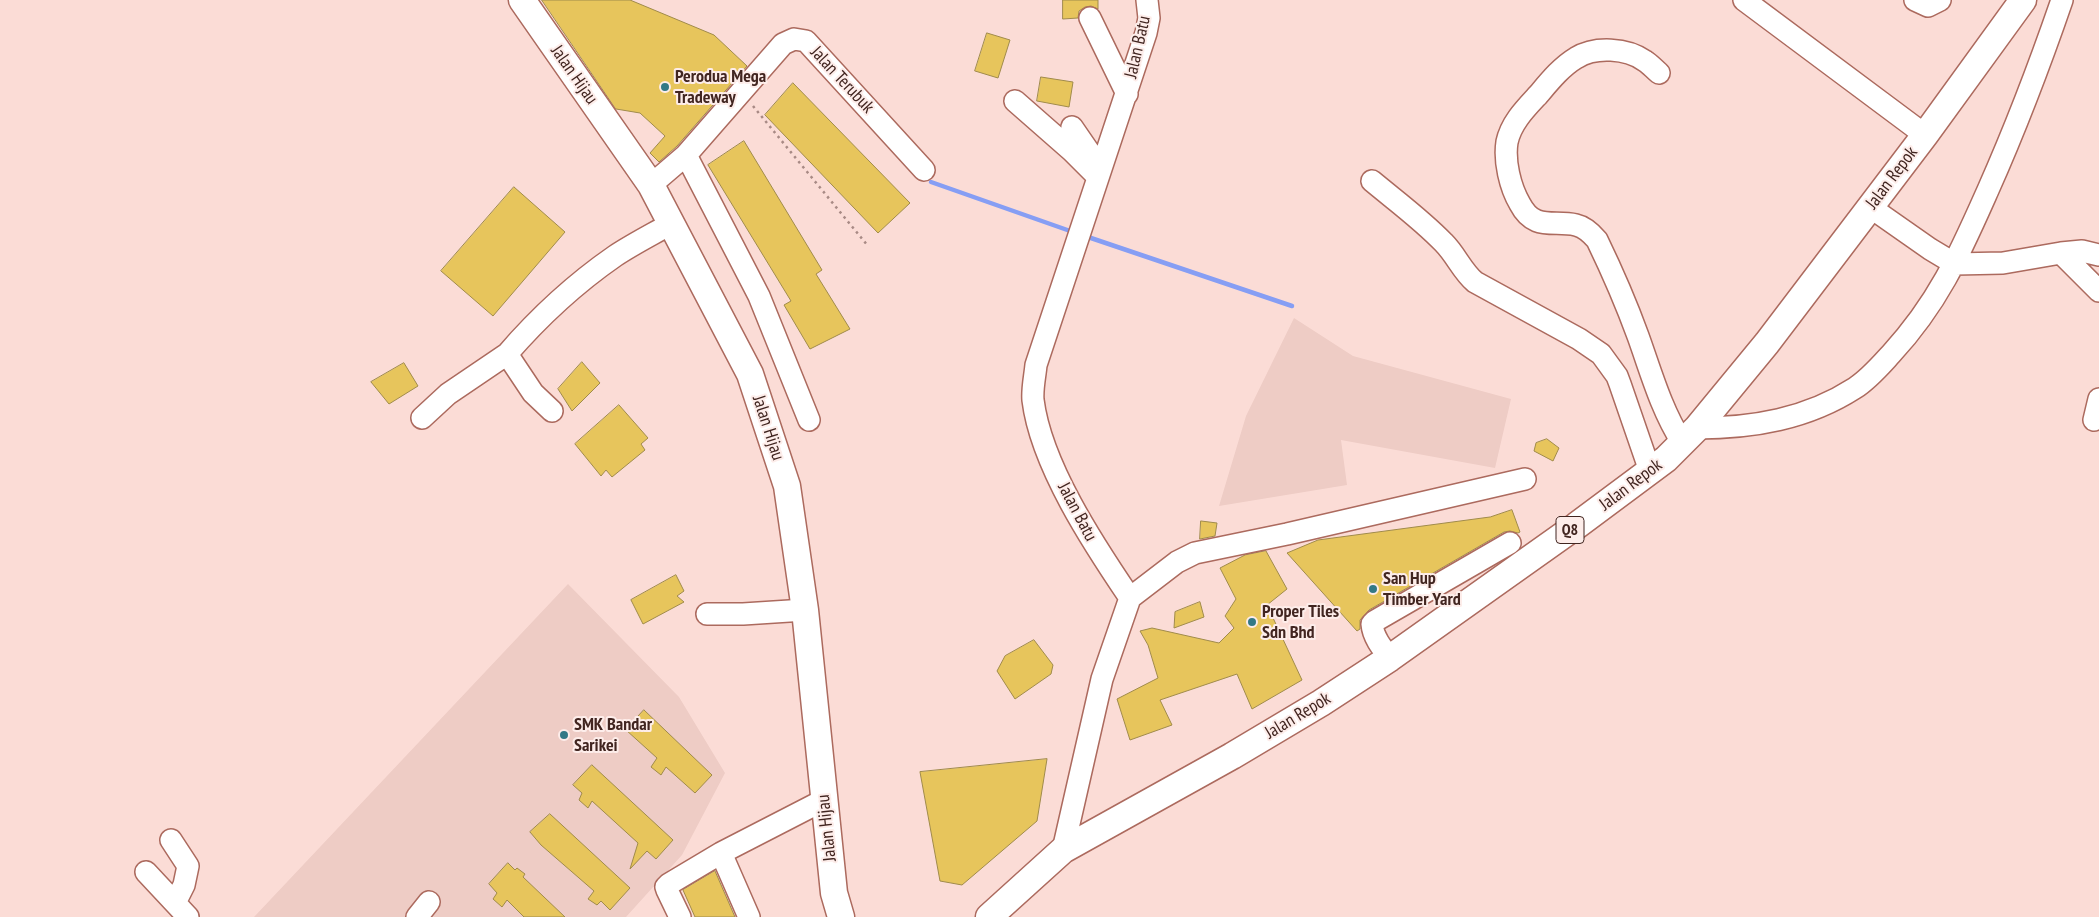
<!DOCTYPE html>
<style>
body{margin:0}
canvas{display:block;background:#fbdcd6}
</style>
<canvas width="2099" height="917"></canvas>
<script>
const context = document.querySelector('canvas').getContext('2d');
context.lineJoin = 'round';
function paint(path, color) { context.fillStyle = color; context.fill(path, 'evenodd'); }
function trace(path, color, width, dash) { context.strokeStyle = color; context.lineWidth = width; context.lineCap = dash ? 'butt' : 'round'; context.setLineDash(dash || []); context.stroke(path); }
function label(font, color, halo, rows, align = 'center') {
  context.font = font + ' "PT Sans Narrow",sans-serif'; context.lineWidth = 4; context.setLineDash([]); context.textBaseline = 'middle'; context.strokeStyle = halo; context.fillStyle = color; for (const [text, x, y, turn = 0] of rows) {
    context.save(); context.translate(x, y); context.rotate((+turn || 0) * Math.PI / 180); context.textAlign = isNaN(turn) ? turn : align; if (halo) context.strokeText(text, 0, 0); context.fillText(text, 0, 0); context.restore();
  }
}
paint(new Path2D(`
 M1294,318L1353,356L1511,399L1495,468L1341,440L1347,485L1219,506L1246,416Z
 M568,584L679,697L725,773L682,855L626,917H254Z`), '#eeccc5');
trace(new Path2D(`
 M931,182L1073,232
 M1085,236L1292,306`), '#869ef4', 4.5);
const building = new Path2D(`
 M542,0H630L714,35L747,66L677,146L659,162L650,153L665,136L640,113L616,109Z
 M1063,0H1098V9L1091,6L1085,7L1079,11L1078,18L1063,19Z
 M987,33L1010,40L998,78L975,71Z
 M1041,77L1073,82L1069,107L1037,101Z
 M793,83L910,203L878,233L765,115Z
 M744,141L822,270L816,274L850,329L810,349L784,305L791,301L708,165Z
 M514,187L565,232L493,316L441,271Z
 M582,362L600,383L572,411L558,389Z
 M404,363L418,386L389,404L371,382Z
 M619,405L648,438L641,444L645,450L612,477L606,470L601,476L575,444Z
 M1547,439L1559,448L1553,461L1534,451L1536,443Z
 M1512,510L1520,532L1518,533L1510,531L1504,532L1369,610L1360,620V629L1357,631L1287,553L1318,540L1490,517Z
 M1201,521L1217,523L1215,536L1200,539Z
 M1266,551L1287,589L1267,605L1302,680L1252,709L1237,674L1160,700L1172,725L1130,740L1117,699L1158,678L1148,645L1140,631L1152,628L1219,643L1234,628L1225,616L1236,599L1220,568L1245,555Z
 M676,575L684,591L677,596L684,602L643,624L631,600Z
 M1200,602L1204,617L1174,628L1175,612Z
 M1034,640L1053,665L1051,674L1015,699L997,671L1005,656Z
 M644,710L712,775L695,793L666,767L661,775L651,767L657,758L626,730Z
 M1047,759L1037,821L962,885L940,881L920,772Z
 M592,765L673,840L656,859L647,851L630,869L638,843L592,801L588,808L579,800L582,793L573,785Z
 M550,814L630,888L610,910L601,901L597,905L588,899L594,891L541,845L530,832Z
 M508,863L515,870L517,868L525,874L523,877L565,917H524L507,900L502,907L493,899L497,893L489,884Z
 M715,871L735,917H695L683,890Z`);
paint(building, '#e7c55c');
trace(building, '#a08b4b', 1);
const minor = new Path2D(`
 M1744,0L1925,135
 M1915,0L1928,6L1940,0
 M1090,18L1127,94
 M1659,73C1654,69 1650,64 1645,61C1627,48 1595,46 1576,58C1561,67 1549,82 1538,95C1525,109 1511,123 1507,142C1504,161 1510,187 1520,204C1534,231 1553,220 1576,225C1585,227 1591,233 1597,240C1612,271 1626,303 1638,336C1651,372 1661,409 1682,442
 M1015,101L1072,151L1098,177
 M1072,127L1094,159
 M686,155L759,296L809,420
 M1372,181C1396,201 1422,220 1444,243C1456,255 1462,271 1475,282L1579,339L1601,354L1617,376L1620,384L1650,471
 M651,185L686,155L783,44L794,39L806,41L924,170
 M1870,207L1930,249L1955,264L2003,263L2061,253L2082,251L2099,255
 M2061,253L2099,291
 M552,411L533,393L507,354C539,317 576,283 615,256C633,244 653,234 672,223
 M422,418L448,394L507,354
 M2094,420L2099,399
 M1697,428C1753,428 1807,419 1855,388C1869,379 1880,366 1891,354C1939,302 1960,253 1988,190C2016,127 2040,64 2062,0
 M1130,598L1177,562L1195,553L1287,534L1525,479
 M707,614H743L805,610
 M1390,658C1382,648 1373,637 1372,624L1375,621L1510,543
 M171,840L188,866L184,885L175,903
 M1063,850L1102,679L1130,598C1094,545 1041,465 1033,400C1032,389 1035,376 1036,365L1146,33L1149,18L1147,0
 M721,853L749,917
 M146,872L188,917
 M417,917L429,902
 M680,917L667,890L666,887L669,884L721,853L824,800`);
const major = new Path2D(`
 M522,0L651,185L750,374L787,486L805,610L834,893L841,917
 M989,917L1063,850L1232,756L1321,703L1390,658L1576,526L1666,459L1697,428L1767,343L1925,135L2023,0`);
trace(minor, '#ac6a5e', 24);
trace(major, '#ac6a5e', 29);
trace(new Path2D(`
 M753,106L868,246`), '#a88a85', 2.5, [2.5, 4]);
trace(minor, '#fff', 21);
trace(major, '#fff', 26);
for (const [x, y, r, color] of [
 [665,87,5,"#337986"],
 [1373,589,5,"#337986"],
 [1252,622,5,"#337986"],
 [564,735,5,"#337986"]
]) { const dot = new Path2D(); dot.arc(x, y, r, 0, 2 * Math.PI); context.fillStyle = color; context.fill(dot); trace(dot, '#fdedea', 2); }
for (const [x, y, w] of [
 [1570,530,28]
]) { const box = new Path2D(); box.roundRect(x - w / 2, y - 13.5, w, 27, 4); context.fillStyle = '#fdedea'; context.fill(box); trace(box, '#412520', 1); }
label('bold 16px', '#412520', null, [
 ["Q8",1570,530]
]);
label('18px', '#412520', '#fdedea', [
 ["Jalan Batu",1138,47,-77],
 ["Jalan Hijau",574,75,55],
 ["Jalan Terubuk",842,80,47],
 ["Jalan Repok",1892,178,-53],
 ["Jalan Hijau",768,428,72],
 ["Jalan Repok",1631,485,-37],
 ["Jalan Batu",1077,512,62],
 ["Jalan Repok",1298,716,-31],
 ["Jalan Hijau",827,828,-96]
]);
label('bold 18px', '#412520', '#fdedea', [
 ["Perodua Mega",675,77],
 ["Tradeway",675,98],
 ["San Hup",1383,579],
 ["Timber Yard",1383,600],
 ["Proper Tiles",1262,612],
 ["Sdn Bhd",1262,633],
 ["SMK Bandar",574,725],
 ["Sarikei",574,746]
], 'left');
</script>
